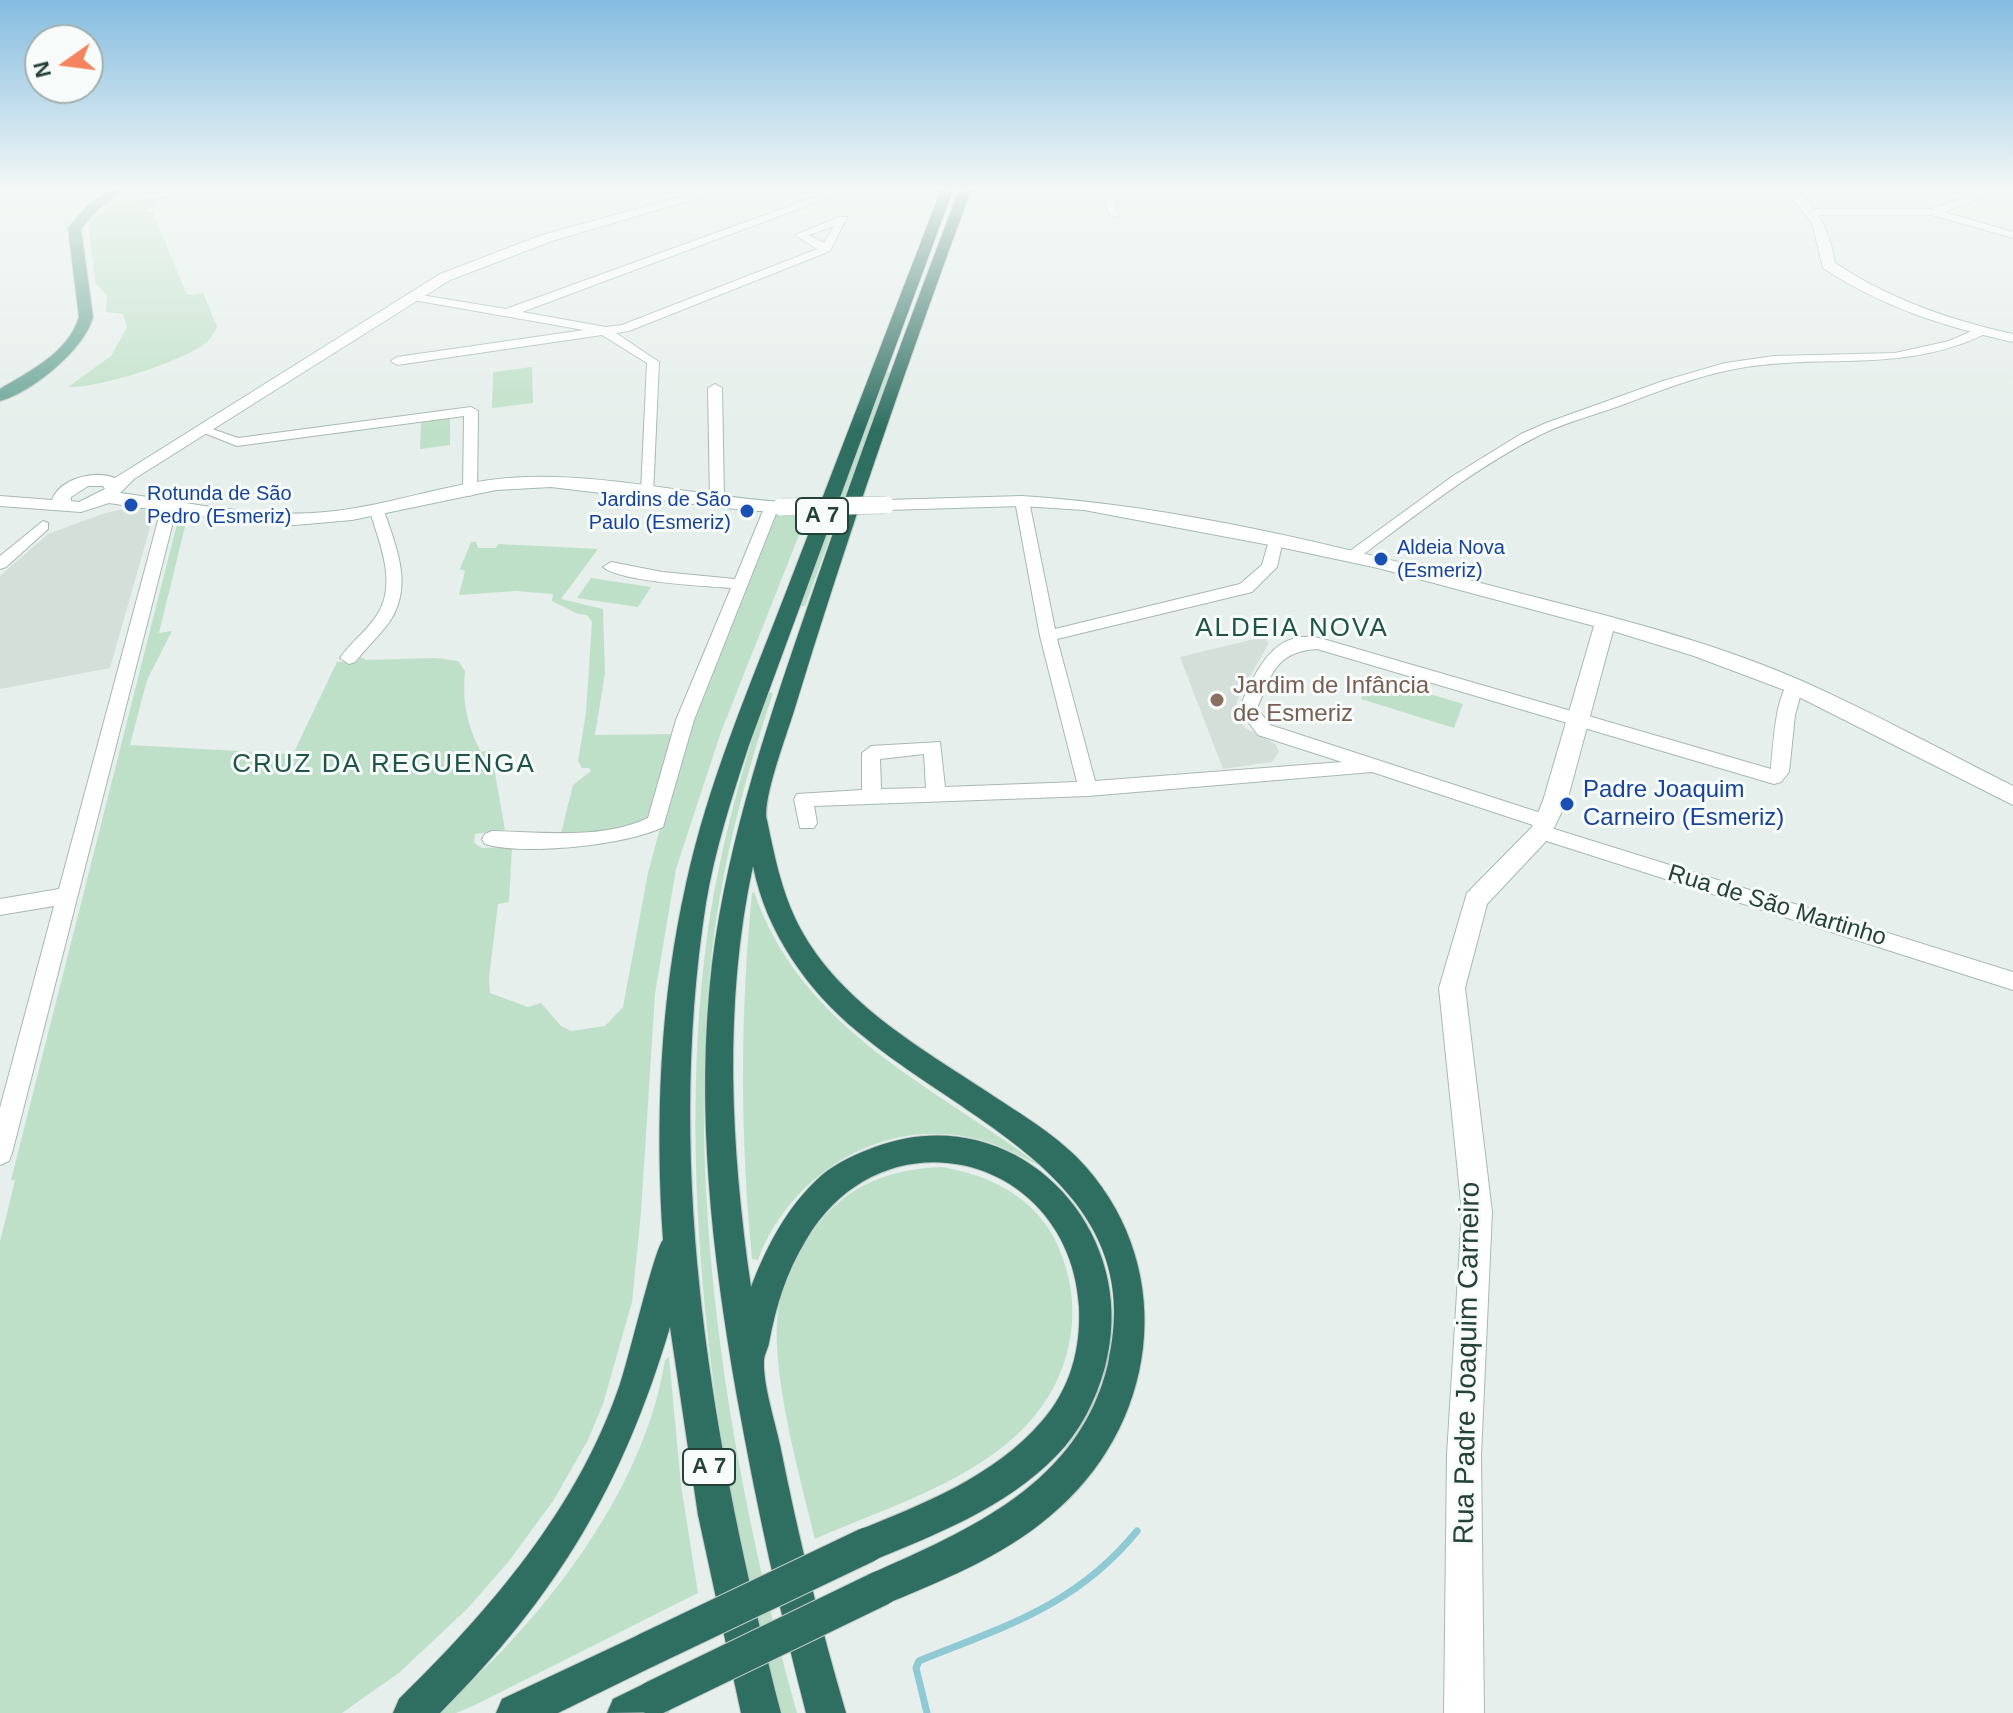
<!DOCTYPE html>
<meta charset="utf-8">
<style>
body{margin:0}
#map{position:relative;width:2013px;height:1713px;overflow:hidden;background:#e6efeb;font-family:Helvetica,sans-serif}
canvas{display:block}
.north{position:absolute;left:24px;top:24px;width:80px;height:80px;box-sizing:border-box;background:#f7fbf9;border:2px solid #a3b1ad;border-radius:50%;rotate:256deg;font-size:22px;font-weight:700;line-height:32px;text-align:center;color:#24423a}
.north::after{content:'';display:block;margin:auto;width:28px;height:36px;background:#f4845f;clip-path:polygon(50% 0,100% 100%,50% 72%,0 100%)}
</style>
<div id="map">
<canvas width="2013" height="1713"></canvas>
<div class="north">N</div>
</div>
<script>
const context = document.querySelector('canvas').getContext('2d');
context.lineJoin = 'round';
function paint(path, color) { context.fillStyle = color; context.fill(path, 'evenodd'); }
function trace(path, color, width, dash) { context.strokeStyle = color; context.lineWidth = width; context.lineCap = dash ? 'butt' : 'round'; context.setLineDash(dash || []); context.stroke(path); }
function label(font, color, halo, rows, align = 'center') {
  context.font = font + ' Helvetica,sans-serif'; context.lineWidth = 6; context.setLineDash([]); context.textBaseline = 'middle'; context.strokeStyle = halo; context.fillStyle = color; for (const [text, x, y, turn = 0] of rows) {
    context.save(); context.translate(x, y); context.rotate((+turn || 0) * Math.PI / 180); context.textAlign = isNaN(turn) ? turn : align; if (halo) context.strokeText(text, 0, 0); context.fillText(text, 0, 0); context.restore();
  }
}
paint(new Path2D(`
 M137,506L155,510L110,668L0,689V576L48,534L105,513Z
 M1263,637L1269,643L1239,696L1235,709L1245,728L1275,744L1279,752L1272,762L1223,769L1180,657Z`), '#d4dfda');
paint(new Path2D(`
 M166,196L167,199L146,211L153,212L187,295L203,293L217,327C214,332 211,339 206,343C181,362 100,388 68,387L111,356L127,327L123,314L106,312L107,296L95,282L89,228L94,217L109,206Z
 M532,367L533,403L492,408L493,372Z
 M885,371L890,372L805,606H798Z
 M450,417V445L420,449L421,422Z
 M774,513L807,515L721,732L676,869L655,994L641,1213L632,1302L603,1404L588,1440L553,1501L509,1561L468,1608L400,1672L342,1713H0V1242L15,1180H11L178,520L188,514L159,633L172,631L147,680L130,745L293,754L337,662L354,661L361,657L366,660L436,658L458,661L465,671C462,702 467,725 481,752L491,750L505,830L475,834L474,843L482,848L512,847L509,902L498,904L489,978L490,993L528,1007L541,1003L561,1026L571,1031L605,1026L623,1007L648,873L679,758Z
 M471,542H476L478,548H496L498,544L598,549L561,599L603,609L605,673L595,735L675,734L651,818C624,832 590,833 561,833L573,785L591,771L589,768H582L578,761L586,713L592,622L587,615L578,614L552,601L553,594L516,591L459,595L465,571L460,569Z
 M591,578L651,587L638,607L577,598Z
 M1371,676L1463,704L1454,728L1361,699Z
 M767,692L773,693C743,783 719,876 710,970C687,1216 732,1477 797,1713H781C716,1479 675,1187 706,945C717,859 740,775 767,692Z
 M754,892C802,1031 933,1085 1042,1167C1018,1155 994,1141 968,1137C878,1119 789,1176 758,1260L752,1259C740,1136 740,1016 752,893Z
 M942,1167C996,1176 1043,1202 1062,1256C1075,1291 1076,1327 1064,1363C1029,1467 905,1499 815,1539C800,1476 768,1366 779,1304C784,1274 801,1247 819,1223C850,1183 893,1169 942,1167Z
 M669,1357L681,1485L698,1593L473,1706L456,1713H436C537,1628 644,1494 665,1360Z`), '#bfe0c8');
trace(new Path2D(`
 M927,1713L916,1668L919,1661C1005,1626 1076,1606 1137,1531`), '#8ec9d4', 7);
const street = new Path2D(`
 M834,190H849L522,312L606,327L622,325L817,249L795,235L839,217H847L830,251L629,331L616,333L659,362L653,495L648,496L641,492L647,363L602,335L397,365L391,361L397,357L584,330L413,300L407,296L409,293L506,309ZM834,226L824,243L809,235Z
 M1102,190H1112L1118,217L1109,215Z
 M1984,190H1999L1944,212L2013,232V238L1932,215H1813L1808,212L1813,209H1932Z
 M1981,327L1987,331L1985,334C1903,373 1832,354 1746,367C1706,373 1667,388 1630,402C1600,414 1567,421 1538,436C1473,469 1415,516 1357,559L1351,561L1343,556L1453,476L1521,434L1546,423L1663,381L1725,363L1774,356L1895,353L1949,341Z
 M715,384L722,388L724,500L717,504L710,500L708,388Z
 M471,407L478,411L477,492L470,496L463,492L464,416L237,446L194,429L201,425L238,438Z
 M1022,497L1029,501L1055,629L1240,584L1262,565L1270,537L1275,535L1283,540L1277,567L1252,592L1057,639L1095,781L1342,762L1258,735L1239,709C1255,673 1273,626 1323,639L1771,769C1773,751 1775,685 1794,680L1803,686L1795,715L1789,772L1781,782L1774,784L1317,649C1275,652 1272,674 1257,708L1270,725L1553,817L1556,822L1551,828L2013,972V990L1534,837L1531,832L1536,826L1372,772L1088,796L814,806L817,823L814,828H800L794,799L797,794L862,790V753L871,746L940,742L945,787L1077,782L1040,636L1015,501ZM924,754L926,788L881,789L880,759Z
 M176,502L183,506L174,518L12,1153L9,1161L0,1165V1108L54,906L0,915V899L59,889L159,517L171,503Z
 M772,502L779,506L694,720L663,827C628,845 522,856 485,844L482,839L485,834L492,831C541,832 602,840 648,818L676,720L731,588C704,586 621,582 603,567L611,562L662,572L735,579L765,506Z
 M377,507L384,511C397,549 414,588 388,624C378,637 365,649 355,662L349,664L340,658C351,642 367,631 377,615C398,583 379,543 370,511Z
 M43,521L48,523V529L6,567L0,569V556Z`);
const secondary = new Path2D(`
 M705,190H725L552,241L450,280L134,479L120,493C188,502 256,519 325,512C393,506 459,478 528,477C613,475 697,496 781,502L787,503L790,507L787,511H752L551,487L496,490L352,520L295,525L241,522L109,503L81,512L0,506V496L52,500C60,478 95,470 115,478L440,274L542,235ZM88,486H103L105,489L79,502L71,501V497Z
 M1785,190H1798C1820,212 1830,233 1835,263C1889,299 1949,320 2013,334V342C1945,327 1882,307 1823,268L1812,223Z
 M1022,496C1181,506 1342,547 1496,587C1599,614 1704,638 1802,681C1874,713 1943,751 2013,786V805L1787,691L1694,656L1613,631L1567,801L1549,838L1487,904L1465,988L1492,1212L1481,1455L1484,1713H1444L1447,1455L1462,1212L1439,988L1467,893L1532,827L1543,801L1594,626L1378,568L1275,546L1084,510L1022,506L886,510L877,505L886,500Z`);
const primary = new Path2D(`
 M111,190H125L95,212L81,229L93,317C84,350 32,392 0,401V389C30,371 68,353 79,317L68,228L87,206Z`);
const highway = new Path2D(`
 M941,190H953L749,745C732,797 715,849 706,903C663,1177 714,1448 781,1713H741L698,1515L670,1327C623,1485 557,1596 440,1713H393L399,1699C491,1609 578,1508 620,1384C628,1362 655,1247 663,1240C655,1122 660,999 686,884C708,783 749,688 786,592C838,458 889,324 941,190Z
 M959,190H971C908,362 847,536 794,711C787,734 762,800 767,820C774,854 781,889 796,920C835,1000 918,1046 989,1093C1022,1115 1060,1137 1086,1167C1179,1273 1157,1428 1050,1516C1002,1557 939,1582 881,1606L868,1601L863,1588L868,1575C971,1529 1079,1484 1108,1364C1151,1184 968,1125 858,1032C807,990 766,932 753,866C723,1005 731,1148 751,1287C767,1245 788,1205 822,1175C838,1162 856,1154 875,1147C1014,1095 1143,1228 1105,1367C1096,1400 1080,1432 1056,1456C1004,1509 934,1535 867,1563L854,1558L849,1545L854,1532C921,1505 994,1477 1042,1421C1070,1389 1081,1349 1079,1307C1070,1155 884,1107 806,1240C786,1273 776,1306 769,1343C768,1349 764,1355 764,1361C763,1385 775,1421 780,1445C798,1535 820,1625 846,1713H806C779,1609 756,1503 737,1397C712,1254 695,1109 712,964C728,836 771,713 813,591C859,457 908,323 959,190Z
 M647,1631L660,1637L666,1650L660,1663L558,1713H496L502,1699Z
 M654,1679L668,1684L673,1698L668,1712L607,1713L613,1699Z`);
trace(street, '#a8b8b2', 2);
trace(secondary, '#a4bbb3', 2);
trace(primary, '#c2cac8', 2);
trace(highway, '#c2cac8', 2);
paint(street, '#fff');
paint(secondary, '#fff');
paint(primary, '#6aa596');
paint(highway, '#2f6f62');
const secondaryBridge = new Path2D(`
 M781,507L886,505`);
const highwayBridge = new Path2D(`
 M647,1650L867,1545
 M654,1698L881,1588`);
trace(secondaryBridge, '#a4bbb3', 18, []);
trace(highwayBridge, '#c2cac8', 37, []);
trace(secondaryBridge, '#fff', 17);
trace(highwayBridge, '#2f6f62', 35);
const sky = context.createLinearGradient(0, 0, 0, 430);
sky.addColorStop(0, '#84bce0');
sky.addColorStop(0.44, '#f4f8f6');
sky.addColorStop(1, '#f4f8f600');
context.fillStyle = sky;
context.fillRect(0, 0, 2013, 430);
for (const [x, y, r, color] of [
 [131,505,8,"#1a4fb4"],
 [747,511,8,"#1a4fb4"],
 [1381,559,8,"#1a4fb4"],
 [1217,700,8,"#8d6e63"],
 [1567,804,8,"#1a4fb4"]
]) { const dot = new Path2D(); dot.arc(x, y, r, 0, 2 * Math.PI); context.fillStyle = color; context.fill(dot); trace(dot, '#f7fbf9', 3); }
label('20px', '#164399', '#f7fbf9', [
 ["Rotunda de São",147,494],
 ["Pedro (Esmeriz)",147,517],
 ["Jardins de São",731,500,"right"],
 ["Paulo (Esmeriz)",731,523,"right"],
 ["Aldeia Nova",1397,548],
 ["(Esmeriz)",1397,571]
], 'left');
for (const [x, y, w] of [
 [822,516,52],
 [709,1467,52]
]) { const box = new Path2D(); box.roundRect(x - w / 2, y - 18, w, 36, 6); context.fillStyle = '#f7fbf9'; context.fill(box); trace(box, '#24423a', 2); }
label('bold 22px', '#24423a', null, [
 ["A 7",822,516],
 ["A 7",709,1467]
]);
label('24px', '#785e54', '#f7fbf9', [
 ["Jardim de Infância",1233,686],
 ["de Esmeriz",1233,714]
], 'left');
label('24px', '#164399', '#f7fbf9', [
 ["Padre Joaquim",1583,790],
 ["Carneiro (Esmeriz)",1583,818]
], 'left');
label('24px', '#24423a', '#f7fbf9', [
 ["Rua de São Martinho",1777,906,17]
]);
context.letterSpacing = '2px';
label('26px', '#1f5548', '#f7fbf9', [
 ["ALDEIA NOVA",1292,629],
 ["CRUZ DA REGUENGA",384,765]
]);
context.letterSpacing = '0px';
label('28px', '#24423a', '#f7fbf9', [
 ["Rua Padre Joaquim Carneiro",1468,1363,-89]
]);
</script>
